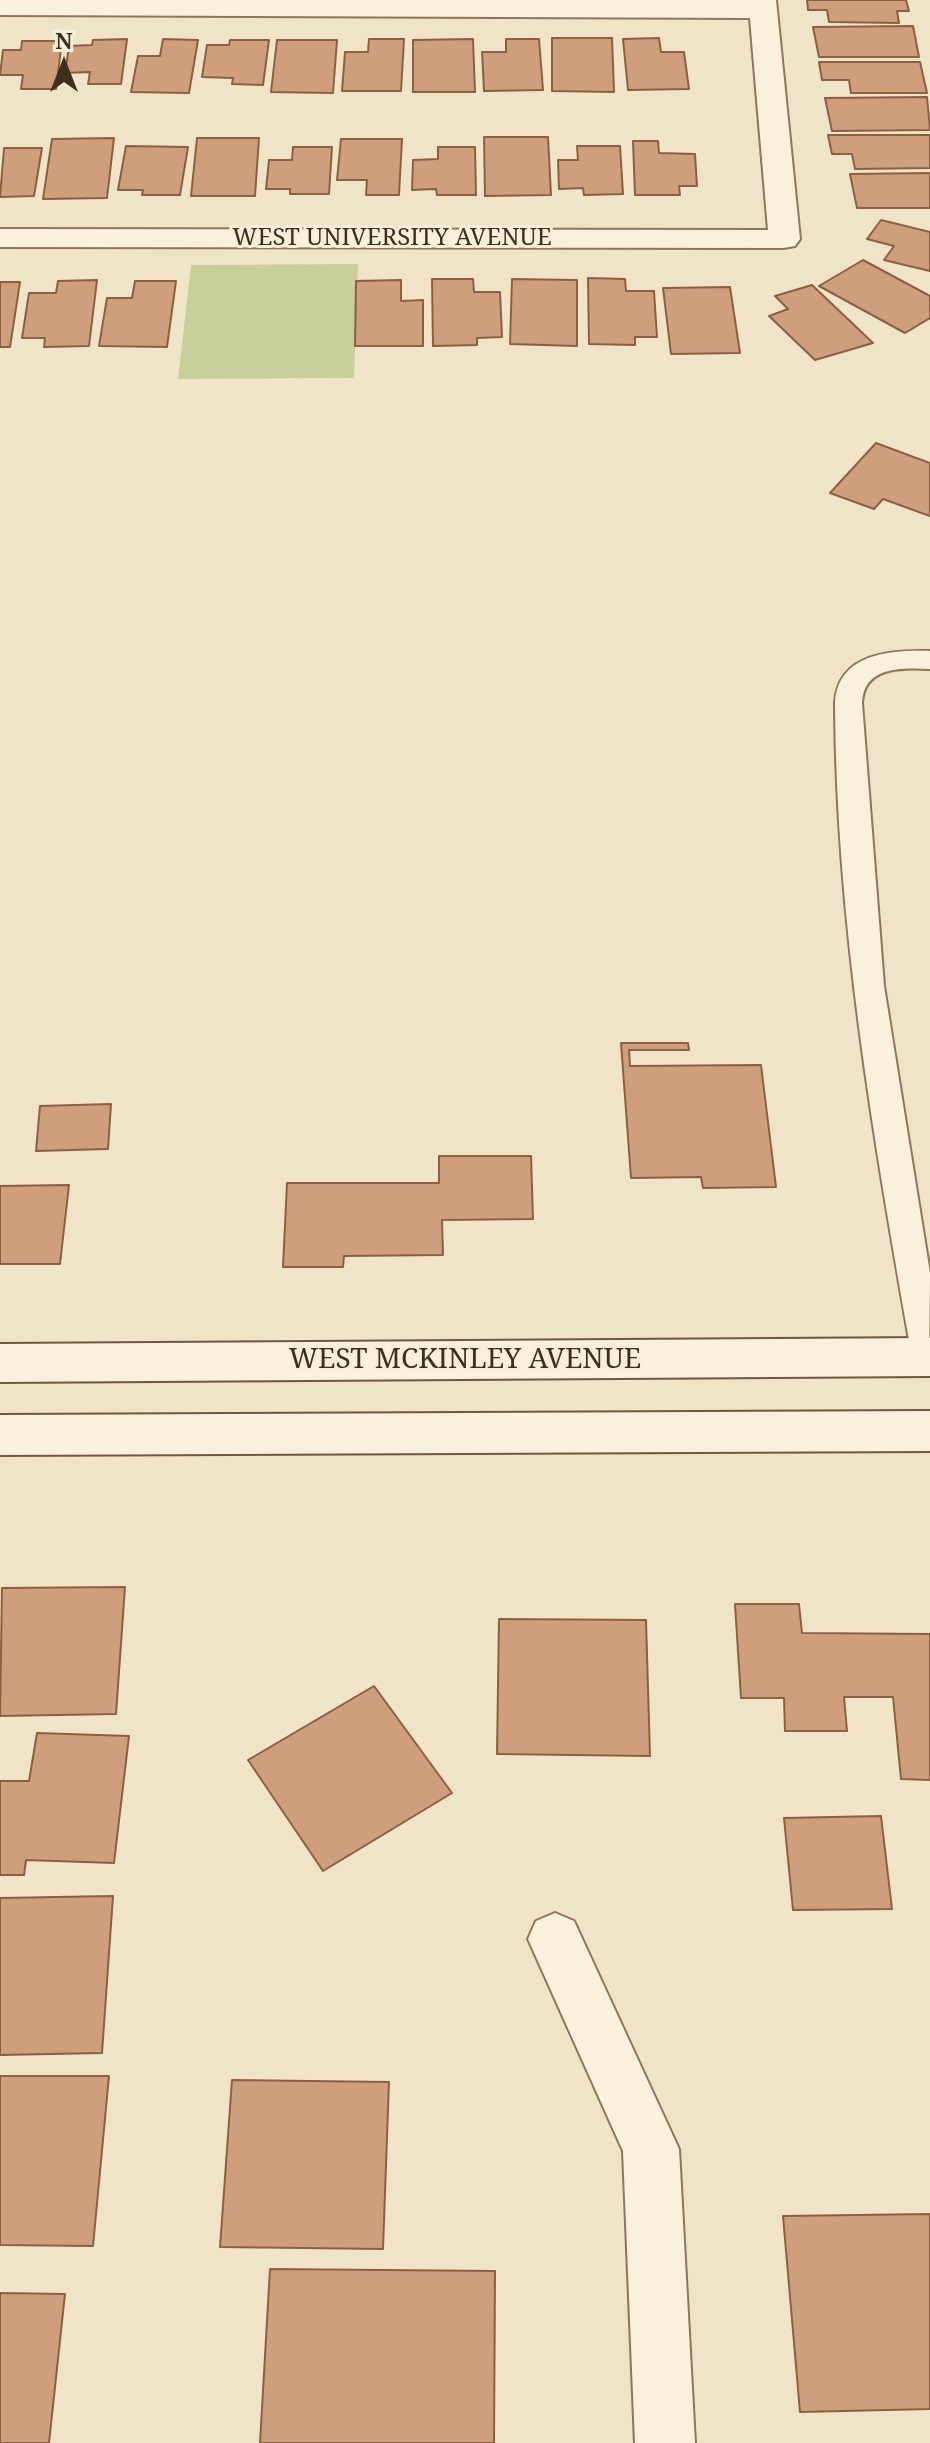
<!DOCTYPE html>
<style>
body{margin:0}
#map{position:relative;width:930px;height:2443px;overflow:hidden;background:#f0e4c8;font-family:"Noto Serif",serif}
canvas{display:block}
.north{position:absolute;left:24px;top:24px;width:80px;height:80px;-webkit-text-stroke:6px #f7eed8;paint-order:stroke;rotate:0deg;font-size:22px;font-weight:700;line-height:32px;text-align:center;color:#3d2e20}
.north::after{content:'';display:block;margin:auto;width:28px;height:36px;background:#3d2e20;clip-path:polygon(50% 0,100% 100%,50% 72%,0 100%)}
</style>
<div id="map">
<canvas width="930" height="2443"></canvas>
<div class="north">N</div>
</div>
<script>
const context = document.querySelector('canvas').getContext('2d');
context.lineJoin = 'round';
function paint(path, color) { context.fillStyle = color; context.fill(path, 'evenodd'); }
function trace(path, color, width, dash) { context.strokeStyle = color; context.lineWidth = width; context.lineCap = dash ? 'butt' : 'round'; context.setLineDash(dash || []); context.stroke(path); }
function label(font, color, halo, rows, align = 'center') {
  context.font = font + ' "Noto Serif",serif'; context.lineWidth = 6; context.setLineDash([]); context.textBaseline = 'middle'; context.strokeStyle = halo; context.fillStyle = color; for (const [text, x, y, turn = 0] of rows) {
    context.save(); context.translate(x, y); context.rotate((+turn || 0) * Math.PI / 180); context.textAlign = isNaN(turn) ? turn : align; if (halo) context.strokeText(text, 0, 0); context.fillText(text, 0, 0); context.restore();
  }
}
paint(new Path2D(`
 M358,264L354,378L178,379L191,265Z`), '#c9cf9b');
const building = new Path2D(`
 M807,0H906L909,11H897L899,23L829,22L827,10H808Z
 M913,26L919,57H819L813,27Z
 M552,38H612L614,92L552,91Z
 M659,38L661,52H684L689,89L628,90L623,39Z
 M127,39L121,84H88L90,72L65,73L69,46L92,45L93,40Z
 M163,39L198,40L189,93L131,92L138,56H160Z
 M369,39H404L401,91H342L345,52H368Z
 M473,39L475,92H413V40Z
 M506,39H539L543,90L484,91L482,52H506Z
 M230,40H269L263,85L232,84L233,78L202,77L207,45H229Z
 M277,40H337L333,93L271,92Z
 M22,41H62L56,89H21L23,75H0L3,50H21Z
 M819,62H920L927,93H851L849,80H822Z
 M927,97L930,130L832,131L825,98Z
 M828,135H930V168L855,169L852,154H832Z
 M484,137H548L551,195L485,196Z
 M114,138L107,198L43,199L52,139Z
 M197,138H259L255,196H191Z
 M341,139H402L399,195H366L367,180H337Z
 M633,141H658L659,153L695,154L697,186H679L680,195H635Z
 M126,146L188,147L180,195H142L143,190H118Z
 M577,146H620L623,194L584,195L583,188L559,189L558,160H578Z
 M293,147H332L329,194H290V189H266L269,160H292Z
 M438,147H475L476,195H437L436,189L412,190L413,160L438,159Z
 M4,148H42L34,196L0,197Z
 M930,173V208H857L850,174Z
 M881,220L930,232V271L884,260L894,246L867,239Z
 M863,260L930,296V318L905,333L819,286Z
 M588,278L625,279L626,291H654L657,337H635V345L589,344Z
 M432,279H473L474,292H500L502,337L477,338V345L433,346Z
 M512,279L577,280V346L510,344Z
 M97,280L89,346L44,347L45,338H22L29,293H56L58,281Z
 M401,280V301L423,300V346H355L356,281Z
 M135,281H176L167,347L99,346L107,298H132Z
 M0,282H20L10,347H0Z
 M812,285L873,343L815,360L769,316L788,309L775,296Z
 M730,287L740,353L671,354L663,288Z
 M876,443L930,463V516L883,499L874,509L830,493Z
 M621,1043H688L689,1050H629L630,1066L761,1065L776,1187L703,1188L701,1177L631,1178Z
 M111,1104L108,1149L36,1151L40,1106Z
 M439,1156H531L533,1219L442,1220L443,1255L344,1256L343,1267H283L287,1183H439Z
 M69,1185L60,1264H0V1186Z
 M125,1587L116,1714L0,1716L2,1588Z
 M735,1604H799L802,1633L930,1634V1780L901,1779L893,1697H844L847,1731H785L784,1698H741Z
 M499,1619L646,1620L650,1756L497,1754Z
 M374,1686L452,1793L323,1871L248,1760Z
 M37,1733L129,1736L114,1863L26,1860L24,1875H0V1781H29Z
 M881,1816L892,1909L793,1910L784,1818Z
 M113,1896L102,2053L0,2055V1898Z
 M0,2076H109L93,2246L0,2245Z
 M232,2080L389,2082L383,2249L220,2247Z
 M930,2214V2409L800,2412L783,2216Z
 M270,2269L495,2271L494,2443H260Z
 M0,2293L65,2294L49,2443H0Z`);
paint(building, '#cf9f7d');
trace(building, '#8d5f41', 2);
const service = new Path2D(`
 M930,651V669C901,668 864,666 862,703L884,986L930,1273L929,1371L917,1367L912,1357C874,1141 836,923 835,703C838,653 891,650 930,651Z`);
const minor = new Path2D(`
 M0,0H776L800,239L795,246L784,248L0,247V229L768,230L750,18L0,15Z
 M555,1913L574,1921L679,2149L695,2443H635L623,2151L528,1939L536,1921Z`);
const secondary = new Path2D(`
 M930,1338V1376L0,1382V1344Z
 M930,1411V1451L0,1455V1415Z`);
trace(service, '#8d765c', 4);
trace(minor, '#8d765c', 4);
trace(secondary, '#6f573f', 4);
paint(service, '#faf1dc');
paint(minor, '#faf1dc');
paint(secondary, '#faf1dc');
label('24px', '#3d2e20', '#f7eed8', [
 ["WEST UNIVERSITY AVENUE",392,238]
]);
label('28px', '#3d2e20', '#f7eed8', [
 ["WEST MCKINLEY AVENUE",465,1360]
]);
</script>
